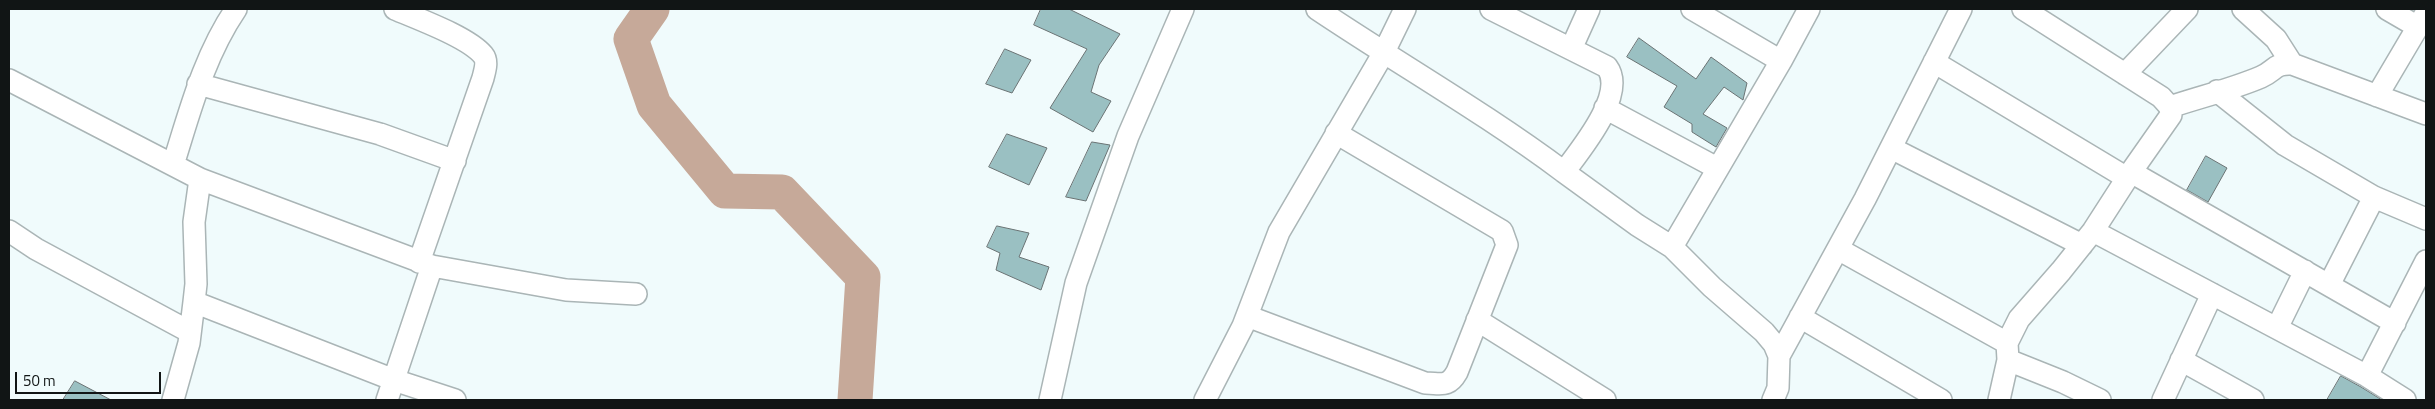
<!DOCTYPE html>
<style>
body{margin:0}
#map{position:relative;width:2435px;height:409px;overflow:hidden;background:#f0fbfc;font-family:"Titillium Web",sans-serif}
canvas{display:block}
.frame{position:absolute;inset:0;border:10px solid #111515;pointer-events:none}
.scale{position:absolute;left:15px;top:372px;width:146px;height:22px;box-sizing:border-box;border:2px solid #111515;border-top:0;padding-left:6px;font-size:15px;line-height:18px;white-space:nowrap;color:#111515;-webkit-text-stroke:4px #f0fbfc;paint-order:stroke}
</style>
<div id="map">
<canvas width="2435" height="409"></canvas>
<div class="frame"></div>
<div class="scale">50 m</div>
</div>
<script>
const context = document.querySelector('canvas').getContext('2d');
context.lineJoin = 'round';
function trace(path, color, width, dash) { context.strokeStyle = color; context.lineWidth = width; context.lineCap = dash ? 'butt' : 'round'; context.setLineDash(dash || []); context.stroke(path); }
function paint(path, color) { context.fillStyle = color; context.fill(path, 'evenodd'); }
trace(new Path2D(`
 M652,9L631,39L654,105L725,191L782,192L863,277L855,400`), '#c6a999', 35);
const building = new Path2D(`
 M1041,9H1069L1120,34L1099,65L1091,92L1111,101L1093,132L1050,108L1087,49L1034,25Z
 M1639,38L1696,79L1711,57L1747,83L1743,100L1724,87L1703,114L1727,128L1716,147L1692,132V124L1664,107L1677,86L1627,57Z
 M1005,49L1031,60L1012,93L986,84Z
 M1007,134L1047,148L1029,185L989,167Z
 M1092,142L1110,145L1086,201L1066,197Z
 M2206,156L2227,168L2208,202L2187,190Z
 M997,226L1029,233L1019,257L1049,267L1041,290L996,270L1000,253L987,247Z
 M2341,376L2361,387L2382,400H2327Z
 M75,381L111,400H63Z`);
paint(building, '#9ac0c2');
trace(building, '#6a7374', 1);
const minor = new Path2D(`
 M395,9C418,19 468,37 483,55C488,61 485,70 483,78L419,262
 M1317,9C1399,64 1485,113 1564,172C1581,149 1627,94 1607,67L1491,9
 M1692,9L1781,61
 M2243,9L2276,39L2292,64
 M2387,9L2418,27
 M1571,49L1589,9
 M1934,62L2127,178
 M2125,74L2187,9
 M9,80L200,179L432,266L566,290L636,294
 M198,84L380,134L455,161
 M2217,91L2285,145L2374,197L2426,219
 M2377,96L2426,13
 M2170,107C2200,97 2233,89 2261,77C2275,71 2274,63 2292,64L2426,114
 M1605,108L1717,168
 M1891,148L2082,245
 M173,165C190,111 204,56 236,9
 M1564,172L1637,225L1672,247L1712,287L1764,332L1774,344L1779,356L1778,388L1773,400
 M2131,172L2395,323
 M9,231L36,249L190,332
 M2093,231L2367,376L2405,400
 M1672,247L1781,61L1809,9
 M1838,249L2007,343
 M2329,285L2374,197
 M194,302L394,380L455,400
 M1247,316L1425,383C1441,383 1448,388 1457,372L1507,245L1502,231L1336,133
 M1800,317L1941,400
 M1477,320L1605,400
 M2277,328L2305,271
 M1779,356L1865,199L1961,9
 M2008,360L2063,382L2100,400
 M2181,360L2253,400
 M2367,376L2426,261
 M173,400L189,343L194,302L196,284L194,222L200,179
 M387,400L432,266
 M1050,400L1076,283L1128,136L1183,9
 M1205,400L1243,326L1279,232L1383,54L1405,9
 M1999,400L2008,360L2007,343L2019,319L2061,271L2093,231L2131,172L2171,115L2170,107L2161,97L2023,9
 M2163,400L2212,294`);
trace(minor, '#aab5b6', 24);
trace(minor, '#fff', 21);
</script>
